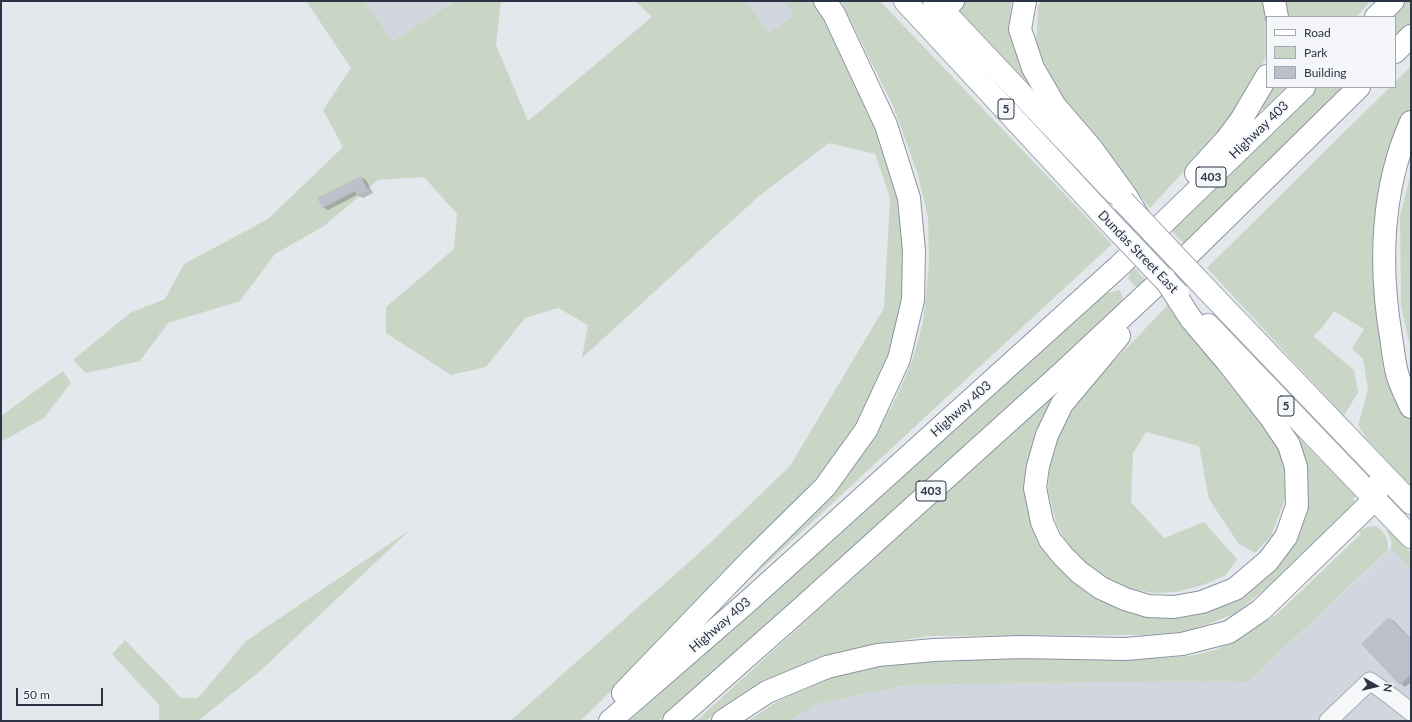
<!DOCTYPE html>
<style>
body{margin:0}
#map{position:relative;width:1412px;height:722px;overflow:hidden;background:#e4e7ec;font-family:Lato,sans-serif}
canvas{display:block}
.frame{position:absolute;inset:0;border:2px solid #2b3445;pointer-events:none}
.legend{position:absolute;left:1266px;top:16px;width:130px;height:72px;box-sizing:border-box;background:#f4f6f9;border:1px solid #a4a8b1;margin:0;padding:5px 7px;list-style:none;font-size:12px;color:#2b3445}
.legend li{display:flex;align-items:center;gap:8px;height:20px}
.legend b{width:20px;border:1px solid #a4a8b1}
.north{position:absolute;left:1356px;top:666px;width:40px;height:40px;-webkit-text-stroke:3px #f4f6f9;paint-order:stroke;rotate:98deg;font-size:11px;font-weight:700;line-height:16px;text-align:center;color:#2b3445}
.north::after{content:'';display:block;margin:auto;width:14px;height:18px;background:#2b3445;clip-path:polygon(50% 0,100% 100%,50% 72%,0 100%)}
.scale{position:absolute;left:16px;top:688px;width:87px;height:18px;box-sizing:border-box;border:2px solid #2b3445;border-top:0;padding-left:5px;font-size:12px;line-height:14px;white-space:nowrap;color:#2b3445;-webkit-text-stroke:3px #f4f6f9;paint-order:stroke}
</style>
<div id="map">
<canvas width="1412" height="722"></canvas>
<div class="frame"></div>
<ul class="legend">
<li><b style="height:5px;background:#fff"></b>Road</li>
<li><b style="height:11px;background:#c9d6c5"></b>Park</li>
<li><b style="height:11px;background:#bbc0ca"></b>Building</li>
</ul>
<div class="north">N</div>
<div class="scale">50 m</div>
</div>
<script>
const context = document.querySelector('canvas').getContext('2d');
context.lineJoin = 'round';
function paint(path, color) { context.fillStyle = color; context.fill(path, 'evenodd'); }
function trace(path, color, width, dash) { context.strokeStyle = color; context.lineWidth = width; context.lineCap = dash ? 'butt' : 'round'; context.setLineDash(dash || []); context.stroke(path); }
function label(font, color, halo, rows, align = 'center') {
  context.font = font + ' Lato,sans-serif'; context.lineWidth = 3.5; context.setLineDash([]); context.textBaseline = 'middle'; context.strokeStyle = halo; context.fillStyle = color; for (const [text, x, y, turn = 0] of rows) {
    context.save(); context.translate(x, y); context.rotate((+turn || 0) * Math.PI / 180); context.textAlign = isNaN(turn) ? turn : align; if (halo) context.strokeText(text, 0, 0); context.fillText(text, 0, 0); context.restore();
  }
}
paint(new Path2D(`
 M364,1H455L393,41Z
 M746,1H783L794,15L769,33Z
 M1391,548L1411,569V721H790L817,704L907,685L1205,681L1248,682Z`), '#d2d6de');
paint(new Path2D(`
 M306,1H364L393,41L455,1H501L496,45L528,121L652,17L635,1H746L769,33L794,15L783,1H823L911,213L907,325L858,430L801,499L595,707L580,721H510L708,545L790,466L884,308L890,198L875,154L829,143L759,196L582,358L588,325L558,308L525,318L486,367L451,375L386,333V307L454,249L457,214L424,177L378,180L324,226L275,254L240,301L168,323L140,361L86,373L73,360L130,313L165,299L184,264L268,219L343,147L323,110L351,68Z
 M841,1H880L1112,244L715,612L850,470L892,406L912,362L923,322L929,264L928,218L918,175L894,108Z
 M965,1H1012L1010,13L1014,47L1030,77L1027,82L958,14Z
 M1041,1H1266L1267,52L1256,82L1232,119L1150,208L1063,98L1036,47L1038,7Z
 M1282,1H1371L1356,17H1284Z
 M1405,1H1411V24L1395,40V17H1389Z
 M1411,66V116L1389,174L1393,373L1411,422V486L1366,438L1358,425L1368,390L1363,359L1352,349L1364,329L1334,311L1321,329L1313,336L1354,370L1358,392L1344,416L1207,268L1390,87H1395V82Z
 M1270,87H1286L1264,110L1259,105Z
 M1317,87H1347L1186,246L1170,229Z
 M1411,173V351L1401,306L1400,216Z
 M1132,265L1147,282L1136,287L1128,279Z
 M1120,290L1123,299L1101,325L658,721H629L1102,294Z
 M1168,305L1260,412L1289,462L1286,496L1271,536L1255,553L1238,543L1209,499L1199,446L1146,432L1133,453L1131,502L1164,538L1204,522L1237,559L1226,575L1203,585L1176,592L1154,593L1132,589L1108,580L1087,566L1069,548L1056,523L1048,490L1050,460L1061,427L1091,385Z
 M1082,370L1033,453L1052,553L1174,613L1290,547L1284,423L1356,496L1353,499L1356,502L1283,575L1234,614L1190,631L1147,635L930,636L871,645L813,662L754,690L705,721H696Z
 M63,371L71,383L44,418L1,442V416Z
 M1376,526C1385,532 1389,539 1388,550L1248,682L1205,681L907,685L817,704L790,721H748L778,701L835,676L889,663L941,658H1159L1189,656L1215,650L1242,638L1277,614L1361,534L1359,531L1367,527Z
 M1385,529L1395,536L1411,553V569L1391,548C1393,540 1389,535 1385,529Z
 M410,530L259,672L198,721H159V705L112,654L125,640L181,698H198L246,641Z`), '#c9d6c5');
paint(new Path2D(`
 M361,177L366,180L373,193L363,198L357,195L328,210L323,207Z
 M1389,618L1394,621L1411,639V682L1405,687L1401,684Z`), '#0003');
paint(new Path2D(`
 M361,176L368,191L357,196L355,191L323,208L317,198Z
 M1389,617L1411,640V674L1400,685L1361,644Z`), '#bbc0ca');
const minor = new Path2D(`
 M1328,721L1370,681L1392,697L1411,712`);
const major = new Path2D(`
 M905,1L1106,218
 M934,1L1115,193
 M1213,296L1411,503
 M1208,325L1411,537`);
const highway = new Path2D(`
 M1025,1L1020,29L1033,68L1055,106L1092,149L1126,196L1138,216
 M1274,1L1277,17
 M1376,17L1393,1
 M928,25L953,1
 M1395,52L1411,36
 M1411,122C1381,189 1379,266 1391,337C1393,349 1394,362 1397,373C1400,385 1406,396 1411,407
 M1196,173L1226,140L1241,120L1267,76
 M1119,336L1062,404L1047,435L1038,466L1035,488L1042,522L1050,540L1063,556L1079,572L1101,588L1125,599L1148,606L1174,607L1202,602L1235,589L1268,561L1286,537L1297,506L1296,467L1289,445L1271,418L1229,364L1191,319
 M623,693L753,558L825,487L866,430L899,359L913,300L914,251L909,198L886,125L834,14L825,1
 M610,721L745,604L1118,267L1304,87
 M674,721L804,606L1062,373L1185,258L1359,87
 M723,721L767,692L827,667L878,655L934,650L1020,647L1126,649L1182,644L1229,632L1261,610L1375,499L1382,474`);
trace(minor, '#a9aeb7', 19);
trace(major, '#a3abb8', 24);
trace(highway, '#8b94a3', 24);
trace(minor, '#f7f8fa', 17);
trace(major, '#fff', 22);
trace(highway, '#fff', 22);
const majorBridge = new Path2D(`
 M1123,201L1213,296
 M1106,218L1178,294`);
const highwayBridge = new Path2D(`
 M1165,279L1191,319`);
trace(majorBridge, '#a3abb8', 24, []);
trace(highwayBridge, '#8b94a3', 24, []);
trace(majorBridge, '#fff', 22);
trace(highwayBridge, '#fff', 22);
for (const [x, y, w] of [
 [1006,109,16],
 [1211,177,30],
 [1286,406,16],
 [931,491,30]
]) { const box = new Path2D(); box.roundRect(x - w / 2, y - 10, w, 20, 3); context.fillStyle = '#f4f6f9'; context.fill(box); trace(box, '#2b3445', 1); }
label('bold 12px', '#2b3445', null, [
 ["5",1006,109],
 ["403",1211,177],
 ["5",1286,406],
 ["403",931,491]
]);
label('13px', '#2b3445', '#f4f6f9', [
 ["Highway 403",1259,130,-44],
 ["Dundas Street East",1138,252,46],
 ["Highway 403",961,409,-42],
 ["Highway 403",720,625,-41]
]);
</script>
